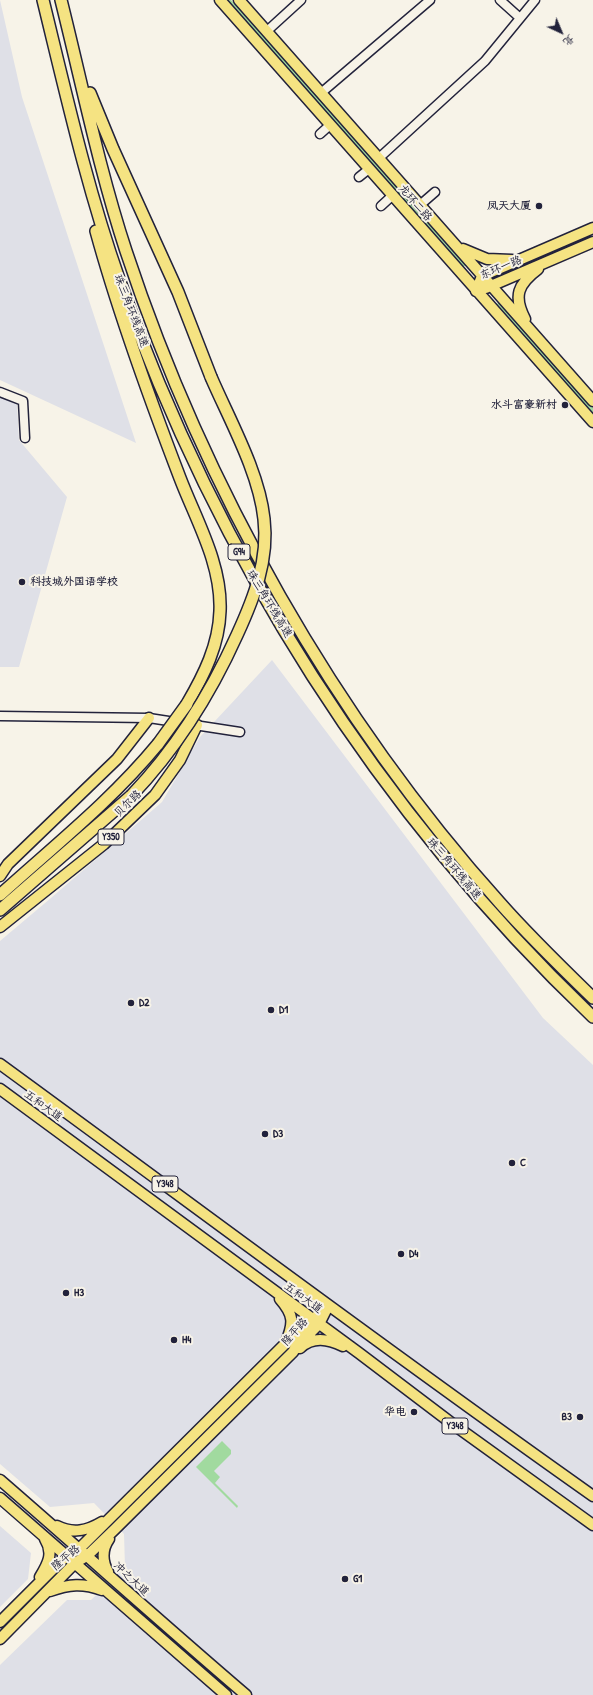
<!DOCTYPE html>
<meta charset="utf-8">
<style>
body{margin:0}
#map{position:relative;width:593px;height:1695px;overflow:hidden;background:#f7f3e8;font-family:"Patrick Hand","LXGW WenKai TC",sans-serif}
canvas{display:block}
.north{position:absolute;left:541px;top:12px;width:40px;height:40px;-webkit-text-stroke:3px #f7f3e8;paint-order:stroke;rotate:136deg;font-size:11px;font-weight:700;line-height:16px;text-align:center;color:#22223b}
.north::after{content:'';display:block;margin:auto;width:14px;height:18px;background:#22223b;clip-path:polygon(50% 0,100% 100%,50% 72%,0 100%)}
</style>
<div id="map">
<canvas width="593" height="1695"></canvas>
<div class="north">北</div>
</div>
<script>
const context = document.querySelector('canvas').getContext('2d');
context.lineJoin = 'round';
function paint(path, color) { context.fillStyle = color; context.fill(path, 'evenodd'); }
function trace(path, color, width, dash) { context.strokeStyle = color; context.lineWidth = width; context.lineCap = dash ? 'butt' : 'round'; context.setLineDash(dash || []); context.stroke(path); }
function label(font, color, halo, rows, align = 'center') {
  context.font = font + ' "Patrick Hand","LXGW WenKai TC",sans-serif'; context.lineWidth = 4; context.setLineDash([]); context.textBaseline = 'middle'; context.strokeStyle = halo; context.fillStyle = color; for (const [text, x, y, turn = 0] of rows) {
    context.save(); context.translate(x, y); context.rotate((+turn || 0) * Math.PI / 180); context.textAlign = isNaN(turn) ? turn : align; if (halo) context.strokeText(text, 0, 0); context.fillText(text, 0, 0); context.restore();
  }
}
paint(new Path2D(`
 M0,0L22,97L136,443L0,380Z
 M0,393L17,402L19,440L67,497L19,667H0Z
 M272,660L543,1018L593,1065V1695H0V1665L67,1600H91L125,1567L124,1534L94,1503L50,1507L0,1464V941L51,898L162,802L200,737Z
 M0,1526L31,1553L28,1579L0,1607Z`), '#dfe0e7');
paint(new Path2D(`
 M228,0H231L466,265L463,267Z
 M499,302L593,408V413L497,304Z
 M222,1441L231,1450V1454L214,1471L220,1477L215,1483L238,1506L237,1508L196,1467Z`), '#a1da9f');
const minor = new Path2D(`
 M500,0L520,18
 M267,31L301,0
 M321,93L430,0
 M320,134L330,125
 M379,158L485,61L535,0
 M359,177L369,169
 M420,205L435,192
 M381,206L393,195
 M0,392L23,401L25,438
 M0,716L149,718L240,732`);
const major = new Path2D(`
 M220,0L593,422
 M239,0L593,401
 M463,249L487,259L512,260
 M486,288L593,242
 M476,291L482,276L593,228
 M525,319C513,296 518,284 538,269
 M0,876L8,864L117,759L149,718
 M0,927L104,844L155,795L180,760L197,725
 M0,1064C197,1208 393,1355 593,1496
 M0,1089L359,1353L450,1422L593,1525
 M280,1299C294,1315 294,1323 286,1342
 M300,1348C313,1336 328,1339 343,1346
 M0,1480C82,1551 163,1624 246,1695
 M0,1498L226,1695
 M57,1526C73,1534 87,1531 102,1522
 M108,1572C102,1561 102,1549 109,1539
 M40,1577C48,1564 54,1553 45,1539
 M50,1591C69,1584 83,1583 102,1590
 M0,1622L66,1556L80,1548L285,1344L290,1341L318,1315
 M0,1639L75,1563L88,1555L115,1529L293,1352L296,1347L319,1324L328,1306`);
const highway = new Path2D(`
 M43,0C66,94 87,188 119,279C217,558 379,813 593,1017
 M61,0C82,84 99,169 126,251C204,487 334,718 500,903C529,936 561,967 593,998
 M90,93L113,149L178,292L211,377
 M96,231C119,315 149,397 180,478C196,520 222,564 220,611C219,645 204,675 187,704
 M0,895C54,846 111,801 158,744
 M0,910L131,796`);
trace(minor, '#22223b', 11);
trace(major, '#22223b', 13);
trace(highway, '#22223b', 14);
trace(minor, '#f7f3e8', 8);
trace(major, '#f5e382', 10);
trace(highway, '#f5e382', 11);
const highwayBridge = new Path2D(`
 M158,744L187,704
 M131,796C176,749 210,695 237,635C254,598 269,560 264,519C259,472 230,421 211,377`);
trace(highwayBridge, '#22223b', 14, []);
trace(highwayBridge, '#f5e382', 11);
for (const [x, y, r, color] of [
 [539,206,4,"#22223b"],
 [565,405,4,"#22223b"],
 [22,582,4,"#22223b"],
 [131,1003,4,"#22223b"],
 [271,1010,4,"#22223b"],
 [265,1134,4,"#22223b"],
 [512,1163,4,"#22223b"],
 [401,1254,4,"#22223b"],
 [66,1293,4,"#22223b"],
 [174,1340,4,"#22223b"],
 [414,1412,4,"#22223b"],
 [580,1417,4,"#22223b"],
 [345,1579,4,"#22223b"]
]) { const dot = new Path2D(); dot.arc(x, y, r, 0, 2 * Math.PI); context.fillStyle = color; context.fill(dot); trace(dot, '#f7f3e8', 1.5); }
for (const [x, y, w] of [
 [239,552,22],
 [111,837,26],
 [165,1184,26],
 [455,1426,26]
]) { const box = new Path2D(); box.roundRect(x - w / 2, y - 8, w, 16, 3); context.fillStyle = '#f7f3e8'; context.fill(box); trace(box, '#22223b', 1); }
label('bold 10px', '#22223b', null, [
 ["G94",239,552],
 ["Y350",111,837],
 ["Y348",165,1184],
 ["Y348",455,1426]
]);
label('11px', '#22223b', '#f7f3e8', [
 ["龙环二路",415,203,49],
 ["东环一路",501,268,-22],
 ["珠三角环线高速",131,311,69],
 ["珠三角环线高速",269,604,59],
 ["贝尔路",128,804,-44],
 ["珠三角环线高速",454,869,50],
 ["五和大道",43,1106,36],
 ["五和大道",303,1298,36],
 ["隆平路",295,1332,-48],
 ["隆平路",66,1558,-40],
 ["冲之大道",131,1579,43]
]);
label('bold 11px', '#22223b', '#f7f3e8', [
 ["凤天大厦",531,206,"right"],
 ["水斗富豪新村",557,405,"right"],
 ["科技城外国语学校",30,582],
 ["D2",139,1003],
 ["D1",279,1010],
 ["D3",273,1134],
 ["C",520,1163],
 ["D4",409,1254],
 ["H3",74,1293],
 ["H4",182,1340],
 ["华电",406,1412,"right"],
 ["B3",572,1417,"right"],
 ["G1",353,1579]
], 'left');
</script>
